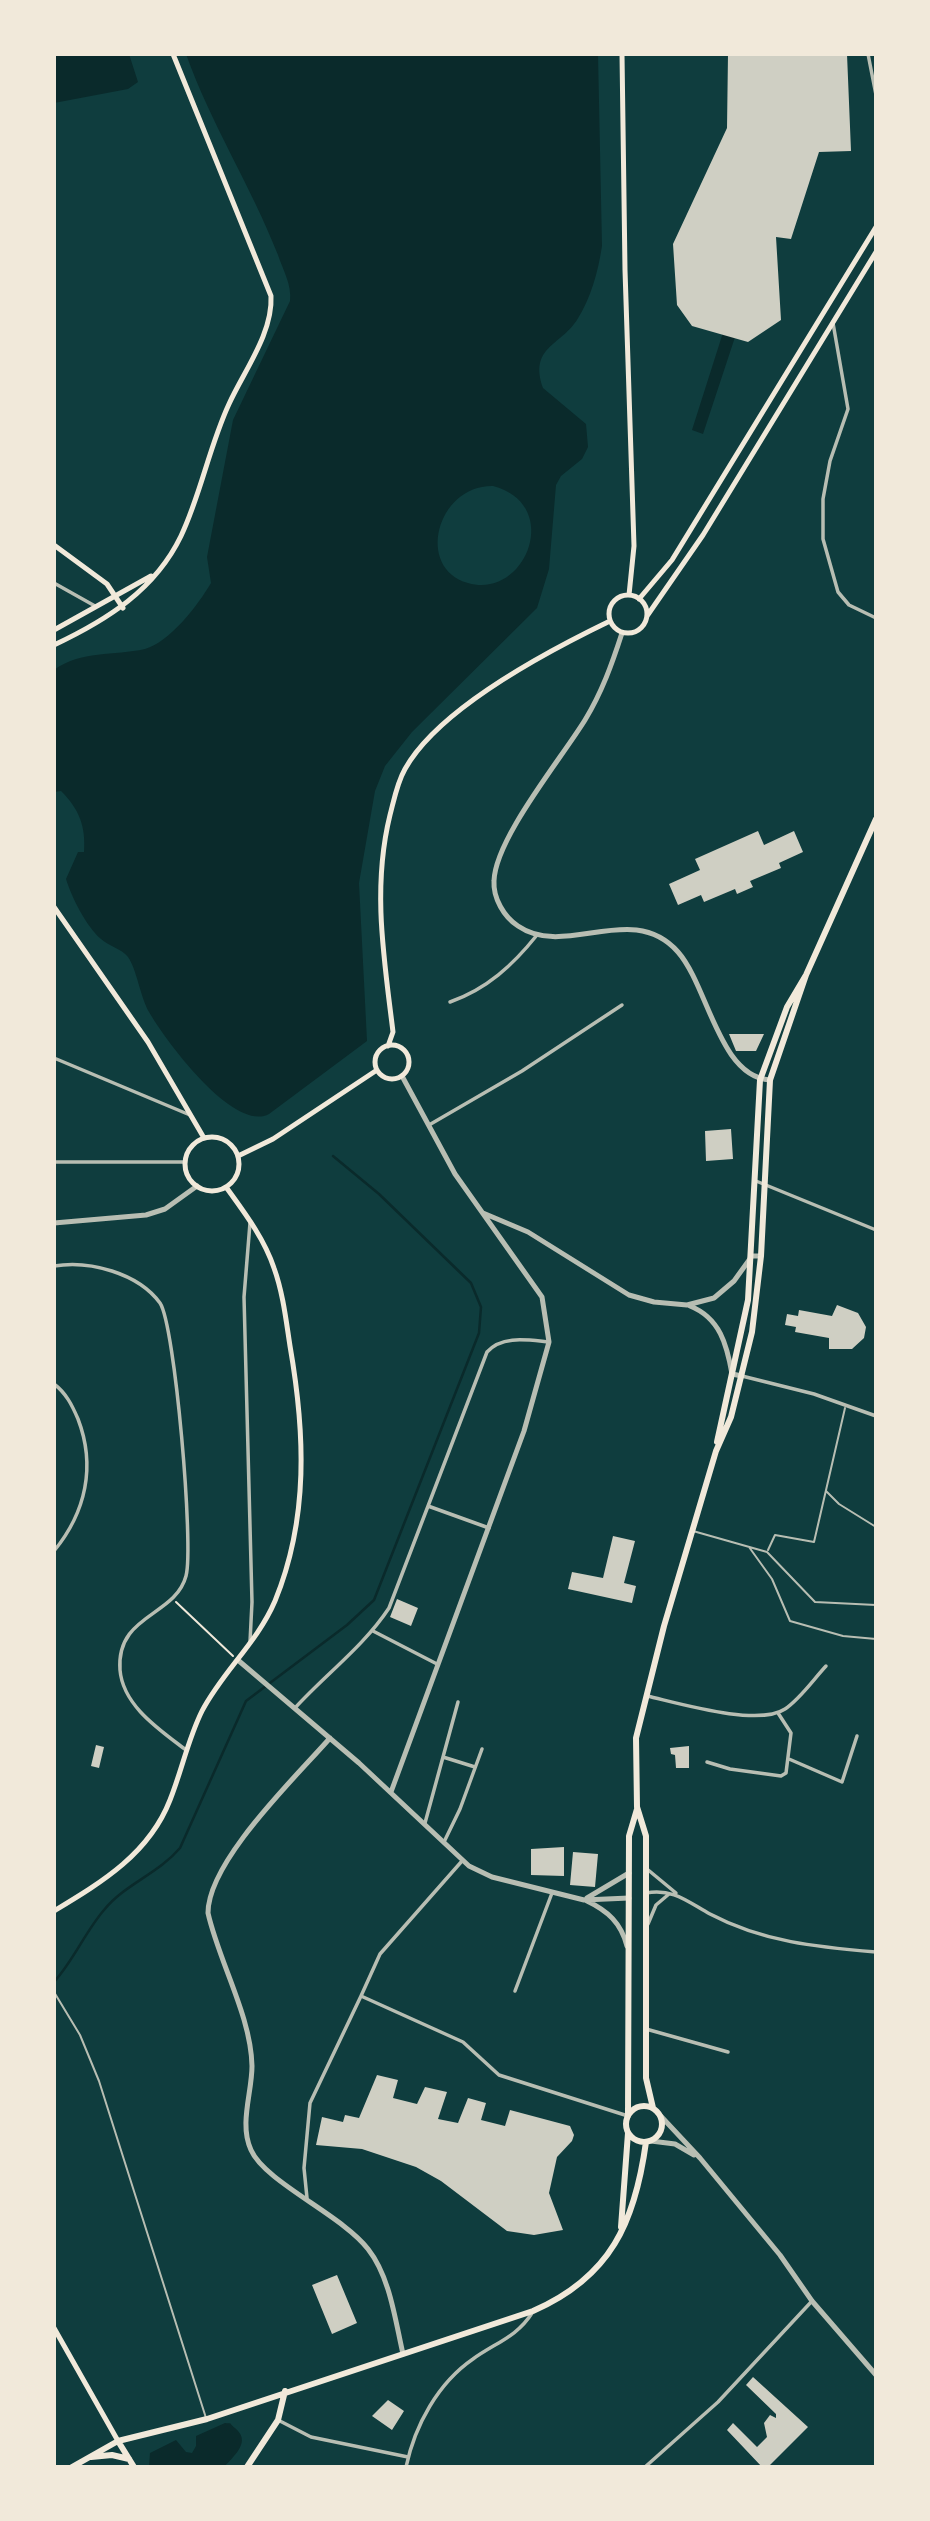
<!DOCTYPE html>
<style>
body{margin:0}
#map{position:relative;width:930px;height:2521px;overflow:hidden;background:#0f3d3e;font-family:"Playfair Display",serif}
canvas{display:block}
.frame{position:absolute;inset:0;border:56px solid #f1e9da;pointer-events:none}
</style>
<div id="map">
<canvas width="930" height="2521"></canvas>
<div class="frame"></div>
</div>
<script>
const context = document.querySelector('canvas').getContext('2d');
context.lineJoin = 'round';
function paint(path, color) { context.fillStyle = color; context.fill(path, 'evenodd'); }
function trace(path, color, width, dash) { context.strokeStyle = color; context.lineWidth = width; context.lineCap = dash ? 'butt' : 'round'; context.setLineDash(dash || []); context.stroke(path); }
paint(new Path2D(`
 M54,54H129L138,82L128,89L54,103Z
 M186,54H598L602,246C598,272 591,298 577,320C560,346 529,347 543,388L586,424L588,447L582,459L561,476L556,485L549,569L537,608L412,732L385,766L375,791L359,883L367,1041L269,1114C234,1133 165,1040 149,1012C140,996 137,970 128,957C122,949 109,946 101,939C86,926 72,898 66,879L78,852H84C86,826 79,809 61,791L54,792V670C81,650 114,656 145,649C170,642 198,605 211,583L207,557L233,420L290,301C292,285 283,270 278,255C251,186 211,124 186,54ZM493,486C564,505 525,600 468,583C415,568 437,485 493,486Z
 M727,320L739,325L703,434L692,430Z
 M225,2423C235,2424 227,2422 235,2428C251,2441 236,2454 224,2467H149L150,2453L176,2440L186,2452L192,2453L196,2446V2436Z`), '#0a2a2b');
trace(new Path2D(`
 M54,1982C74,1960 85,1932 104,1910C125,1884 158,1874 180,1848L246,1701L347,1625L374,1600L479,1333L481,1307L471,1283L379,1194L333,1156`), '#0a2a2b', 2.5);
paint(new Path2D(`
 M728,54H847L851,151L819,152L791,239L776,237L781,320L748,342L692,326L677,305L673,244L727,128Z
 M758,831L764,845L794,831L803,852L779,863L781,868L750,881L753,887L737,894L735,889L704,902L701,895L678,905L669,884L700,870L695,859Z
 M729,1034H764L756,1051H736Z
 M731,1129L733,1159L706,1161L705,1131Z
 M837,1305L858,1313L866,1327L864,1338L852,1349H829V1338L795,1332L796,1327L785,1325L787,1314L798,1316L799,1310L832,1316Z
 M613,1536L635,1541L624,1583L636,1586L632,1603L568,1589L572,1572L603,1578Z
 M397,1599L418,1608L411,1626L390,1617Z
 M96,1745L104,1747L99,1768L91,1766Z
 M689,1746V1768H676L675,1755L671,1754L670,1748Z
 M564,1847V1876L531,1875V1849Z
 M573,1852L598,1854L595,1887L570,1885Z
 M377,2075L398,2080L393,2098L417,2104L425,2087L447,2092L438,2119L458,2123L468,2098L486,2103L481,2120L505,2126L510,2110L570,2126L574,2135L572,2141L557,2157L549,2193L563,2230L534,2235L507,2231L441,2181L416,2167L362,2149L316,2145L322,2117L343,2122L345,2115L359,2118Z
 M337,2275L357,2323L332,2334L312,2285Z
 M753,2377L808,2427L768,2467H762L727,2430L733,2423L757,2447L767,2437L764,2423L770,2415L776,2418V2414L746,2385Z
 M388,2400L404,2411L392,2430L372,2416Z`), '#cfcfc3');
trace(new Path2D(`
 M176,1602L233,1656`), '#f1e9da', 2);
trace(new Path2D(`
 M826,1491L839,1504L876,1527
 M693,1531L767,1552L815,1602L876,1605
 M749,1547L772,1579L790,1621L843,1636L876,1639
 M768,1550L775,1535L814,1542L845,1408
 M54,1992L80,2035L99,2081L206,2418`), '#b8beb3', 2);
trace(new Path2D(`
 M868,54L876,95
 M833,323L848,409L830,461L823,499V539L838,592L849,605L876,618
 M54,583L95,606
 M450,1002C487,989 513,965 537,935
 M54,1058L190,1115
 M429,1125L522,1071L622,1005
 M54,1162H185
 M756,1181L876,1230
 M250,1223L244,1297L252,1602L250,1642
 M54,1266C89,1260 138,1273 160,1303C175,1325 194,1547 186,1576C175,1617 116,1614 120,1670C123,1706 160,1730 186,1750
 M742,1376L814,1394L876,1416
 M54,1384C66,1393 72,1405 78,1419C96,1466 86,1512 54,1551
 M428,1506L489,1528
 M373,1631L437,1664
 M647,1696C678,1703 758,1727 785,1709C800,1699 813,1680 826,1666
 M295,1708C325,1675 364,1646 389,1608L487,1352C502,1335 528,1340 549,1342
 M443,1757L475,1767
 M789,1759L842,1782L857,1736
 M707,1762L730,1769L781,1776L786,1773L791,1733L778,1713
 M425,1823L458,1702
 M444,1842L460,1809L482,1749
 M647,1869L676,1893
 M646,1893C673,1888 688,1902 710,1914C763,1942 817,1947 876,1952
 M648,1924L656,1905L669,1894
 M515,1991L552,1893
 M361,1996L380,1954L462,1861
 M646,2029L728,2052
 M307,2198L304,2168L310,2103L361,1996L463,2042L499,2075L628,2116
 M278,2420L311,2437L408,2457
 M406,2467C415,2425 438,2383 473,2359C495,2343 517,2337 532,2313
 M645,2467L718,2402L812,2301`), '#b8beb3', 3.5);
trace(new Path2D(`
 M622,633C612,664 602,692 585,720C561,759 495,839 494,881C493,898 504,917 518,926C566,959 632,900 678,952C708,986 719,1077 770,1080
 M483,1213L528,1232L629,1295L654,1302L687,1305L714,1298L734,1281L752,1256H761
 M54,1223L146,1215L165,1209L197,1186
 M690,1306C720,1318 727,1345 732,1374L742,1376
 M239,1661L359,1763L469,1866L492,1877L584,1900L629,1898
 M330,1738C296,1777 208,1861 208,1913C219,1962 251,2016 252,2066C252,2093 239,2124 251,2150C265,2182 342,2215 368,2249C390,2277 395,2319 403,2354
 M391,1792L524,1431L549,1342L542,1297L455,1174L402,1076
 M587,1898L629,1873
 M587,1901C608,1911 621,1923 627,1946
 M657,2112L700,2158L780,2255L812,2301L876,2375
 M651,2141L675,2144L694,2155`), '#b8beb3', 5);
trace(new Path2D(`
 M622,54L625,270L634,546L629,595
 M54,545L107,584L123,608
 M609 614a19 19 0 1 1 38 0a19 19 0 1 1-38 0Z
 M639,599L672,560L876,227
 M647,616L703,535L876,252
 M54,630L151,576
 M54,645C107,620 155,590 181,536C201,494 209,447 229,404C244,371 273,333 271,296L173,54
 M54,907L148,1042L204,1138
 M375 1062a17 17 0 1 1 34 0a17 17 0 1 1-34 0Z
 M388,1046L393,1032C384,958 372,888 390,815C394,800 397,783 405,769C439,708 548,651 610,621
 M185 1164a27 27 0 1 1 54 0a27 27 0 1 1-54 0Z
 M238,1156L273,1139L377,1070
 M54,1911C102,1882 149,1854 170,1800C182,1770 188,1739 202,1711C223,1671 257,1643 275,1601C309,1518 305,1432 290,1346C286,1320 283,1293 274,1268C264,1238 244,1212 226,1187
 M54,2328L118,2441`), '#f1e9da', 5);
trace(new Path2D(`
 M717,1442L748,1300L760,1080L787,1007L806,975L876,819
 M626 2124a18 18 0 1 1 36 0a18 18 0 1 1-36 0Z
 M653,2108L646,2078V1836L637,1807L636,1738L664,1626L716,1451L731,1417L752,1332L761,1256L770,1080L806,975
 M628,2116L629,1836L637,1809
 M621,2227L628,2133
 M118,2441L134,2467
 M91,2457L112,2455L129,2459
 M72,2467L118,2441L207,2419L533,2311C611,2277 635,2222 646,2142
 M247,2467L278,2420L285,2391`), '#f1e9da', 6);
</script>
